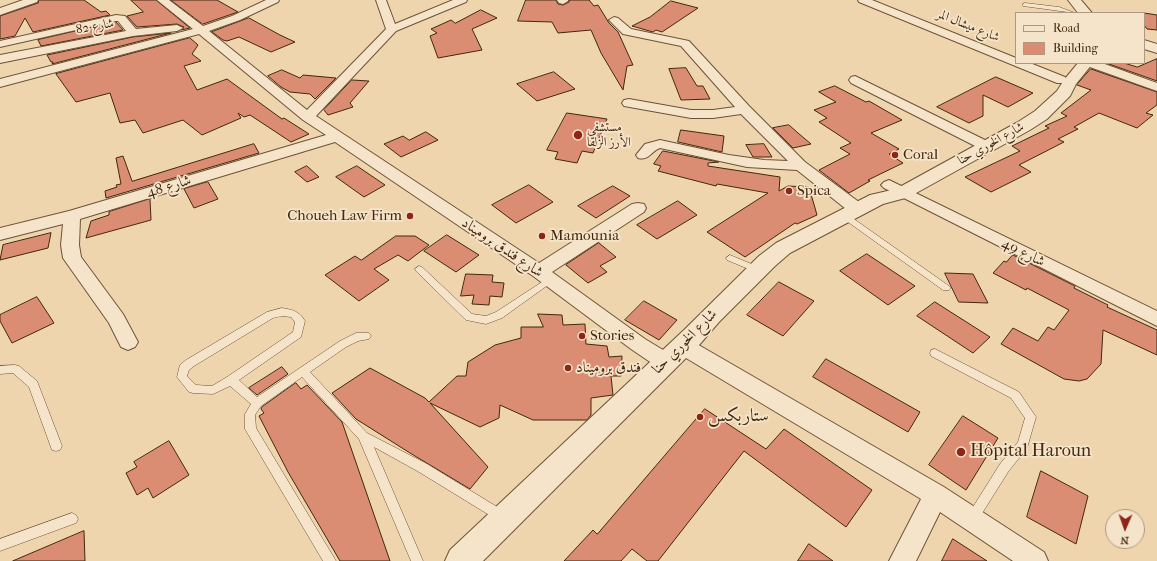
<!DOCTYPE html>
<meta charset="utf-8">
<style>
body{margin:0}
#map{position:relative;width:1157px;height:561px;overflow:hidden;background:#efd5ae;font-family:"IM FELL French Canon",serif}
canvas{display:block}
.legend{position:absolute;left:1015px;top:12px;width:130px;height:52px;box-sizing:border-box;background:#f5e4ca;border:1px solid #ad997f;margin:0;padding:5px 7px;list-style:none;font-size:12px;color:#41280e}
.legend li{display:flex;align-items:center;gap:8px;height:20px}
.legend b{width:20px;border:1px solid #ad997f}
.north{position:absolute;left:1105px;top:509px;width:40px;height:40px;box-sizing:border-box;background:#f5e4ca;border:1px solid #ad997f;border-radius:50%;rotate:182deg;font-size:11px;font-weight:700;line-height:16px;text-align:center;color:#41280e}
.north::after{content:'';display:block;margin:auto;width:14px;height:18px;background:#8f2418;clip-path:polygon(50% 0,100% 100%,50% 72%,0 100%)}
</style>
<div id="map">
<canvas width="1157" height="561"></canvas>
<ul class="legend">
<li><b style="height:5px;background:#f5e4ca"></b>Road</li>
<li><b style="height:11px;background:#db8d73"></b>Building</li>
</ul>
<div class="north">N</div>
</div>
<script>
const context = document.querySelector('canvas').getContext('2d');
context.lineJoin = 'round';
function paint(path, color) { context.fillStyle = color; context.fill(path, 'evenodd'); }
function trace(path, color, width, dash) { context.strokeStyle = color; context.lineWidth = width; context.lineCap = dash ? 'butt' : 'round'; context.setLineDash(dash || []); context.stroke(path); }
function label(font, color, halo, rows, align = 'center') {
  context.font = font + ' "IM FELL French Canon",Amiri,serif'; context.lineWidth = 3.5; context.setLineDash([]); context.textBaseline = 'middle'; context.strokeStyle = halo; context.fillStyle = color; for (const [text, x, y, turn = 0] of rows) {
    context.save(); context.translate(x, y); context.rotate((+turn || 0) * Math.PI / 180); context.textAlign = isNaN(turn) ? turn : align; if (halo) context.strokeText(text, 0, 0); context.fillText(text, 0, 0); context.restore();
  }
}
const building = new Path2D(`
 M39,0H84L101,12L106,11L110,15L33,32L25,18L15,36L0,39V16L38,3Z
 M131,0H156L190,28L181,30L184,27L177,24L137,27L127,16L143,12Z
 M171,0H217L238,12L203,24Z
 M526,0H556L558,4L563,5L569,2L570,0H589L594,6L598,5L609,23L618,32L633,65L627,66L623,90L601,53L591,30L558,33L552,22L518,21Z
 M671,1L698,8L662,32L656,30L653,32L632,26L650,17Z
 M481,10L497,18L472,29L482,50L438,58L430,36L437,33L431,29L451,20L455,23Z
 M1144,13L1157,15V30L1147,29L1144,25Z
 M249,18L280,35L295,42L271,52L239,37L227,41L223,40L212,32Z
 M116,22L123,30L41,46L38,40Z
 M171,33L52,64L53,62H51L47,55L133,37Z
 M190,38L198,45L192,54L201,61L184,66L197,90L227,79L282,119L284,118L309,134L291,142L250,115L244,117L238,113L241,118L202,135L183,120L143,133L135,120L120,123L110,93L76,102L56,74Z
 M1157,59V81L1106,63H1124L1137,67Z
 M686,68L697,86H703L710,99L681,100L669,69Z
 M1091,69L1157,92V105L1146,113L1153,115L1137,128L1099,113L1074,127L1078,129L1058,139L1064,142L1019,165L1031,172L991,192L965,177L1020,151L1012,146L1049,128L1045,126L1067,116L1061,113L1091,90L1077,85Z
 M282,70L300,78L303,75L336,78L315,99L310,94L290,92L281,87L268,76Z
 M554,72L575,89L537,101L517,84Z
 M996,77L1033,93L1008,107L983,95V116L969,123L937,107Z
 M352,80L369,81L350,103L353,107L328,115L324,110Z
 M835,86L866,102L869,101L902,120L871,133L899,149L889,154L903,163L868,180L870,181L849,193L819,170L850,154L840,148L851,143L819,122L827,118L814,110L836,102L819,92Z
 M567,113L607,119L593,153L582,151L577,163L555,159L558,152L547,150Z
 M789,125L798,133L811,144L793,148L773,128Z
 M681,130L724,136L722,152L678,142Z
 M426,132L438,140L401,157L384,144L403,136L409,140Z
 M254,144L259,153L106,198L105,191L117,187L116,185L121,184L116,158L123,156L132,181Z
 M764,144L772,157H753L746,145Z
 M663,151L719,162L708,163V166L780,177L779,191L788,186L809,187L817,215L797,224L795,223L745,257L707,232L768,193L717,184L716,186L658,171L661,166L654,164Z
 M307,166L319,177L307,182L295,172Z
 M357,166L385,185L364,197L336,177Z
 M208,182L218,199L194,208L184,189Z
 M529,185L553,202L516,223L492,205Z
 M613,186L630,196L596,218L578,206Z
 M150,199L151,220L86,238L91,221L109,215V212Z
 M678,201L697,215L657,239L637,225Z
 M51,233L48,248L0,260L3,245Z
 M447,235L479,255L456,272L424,251Z
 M396,236H415L429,245L408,261L398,255L374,269L389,280L359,301L325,275L355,256L361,260Z
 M599,243L616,257L600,266L607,272L588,283L566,265Z
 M867,254L915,286L888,305L840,271Z
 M1013,255L1075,286L1074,288L1108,305L1107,307L1157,330V355L1103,330L1101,364L1087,379L1079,381L1064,379L1001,344L1013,328L1038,341L1048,327L1054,330L1069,310L1027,288L1026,290L993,273L1004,261L1006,262Z
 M945,273L973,274L988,303L959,302Z
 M466,274L493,275L492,282L504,283L502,297L490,296L489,305L472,304L474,295L461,296Z
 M779,282L814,301L783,336L747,315Z
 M37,297L54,323L12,343L0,321V315Z
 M644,301L677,320L659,340L625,320Z
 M935,302L990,337L973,353L917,316Z
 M538,314L562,315L563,325L585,324L586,344L607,346L609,357L622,356L621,376H611L613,395L591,398V415L587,420H533L500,405L499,418L480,427L430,403L488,467L470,489L410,453L356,419L332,393L370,368L425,398L429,402L457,376H466L468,362L495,345L521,338V327H543Z
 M826,359L920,412L908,432L813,377Z
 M282,367L288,374L257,395L249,388Z
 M296,383L301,389L307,385L342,422L390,561H340L288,472L259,416L264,413L261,409L262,407Z
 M705,409L766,449L784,429L872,490L846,527L744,451L658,561H647L632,549L621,561H564L593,530L597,534Z
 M963,416L998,438L966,490L929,465Z
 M169,441L189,475L153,498L148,488L137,495L126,473L137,467L134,462Z
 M1041,471L1088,496L1076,544L1027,517Z
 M84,531L85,561H13Z
 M953,539L987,561H942Z
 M809,544L833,561H798Z`);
paint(building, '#db8d73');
trace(building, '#41280e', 1);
const service = new Path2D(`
 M1025,3L1059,7L1075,13L1023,6V4Z
 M844,212L949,286L951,288L949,290H943L841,217L840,215L841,213Z
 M730,255L761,268L762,270L758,273L727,260L726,258Z
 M419,266L422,267L472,314L486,316L496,312L548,278H554L555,280L502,318L486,324L466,320L416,271L415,269Z
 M282,308C293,310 299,311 305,321L301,337L239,380L257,397L340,341L356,333H369L371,336L369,339L358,341L346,347L310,372L367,433L427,464L507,513L509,517L507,521L503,523L499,521L419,472L374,447L423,561H411L359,439L302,377L261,406L255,415L256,428L336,561H323L245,429V414L251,404L230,386L213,394L193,393L189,392L177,377L180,365L186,360L267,312ZM282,316L291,317L295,322L293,332L227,377L212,386L196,385L187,376L189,370L194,366L273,318Z
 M935,349L1019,392L1036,417L1027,448L1008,472L976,523L972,525L968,523L966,519L968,515L1000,464L1018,442L1025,418L1011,398L931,356L930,353L931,350Z
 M15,365L19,366L37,381L62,446L60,450L56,451L52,450L29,387L13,373L0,374V366Z
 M72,513L76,515L78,519L76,523L0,551V539Z`);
const minor = new Path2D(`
 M23,0H38L37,2L0,15V8Z
 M157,0H169L203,26L232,16L266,0H279L278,2L240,20L209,31L307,110L386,29L376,0H386L395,24L453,0H467L466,2L396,31L316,116L539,263L632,204L638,203L644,204L646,208L644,212L552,272L645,339L673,356L676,362L673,368L666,370L659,368L631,349L533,276L335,142L80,219L79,245L81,257L123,314L138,342L135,347L128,350L121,347L109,323L63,258L61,245L63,224L0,240V228L69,211L326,135L303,120L199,34L0,87V79L193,29Z
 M557,0H568V1L563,4L559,3Z
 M858,0H872L1016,58V63H1030L1065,77L1067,80L1065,83H1057L859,2Z
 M116,15L125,16L136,29L177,25L183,28L177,31L133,36L0,63V55L126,31L118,21H116L0,47V41Z
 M614,17L618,18L631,29L689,41L749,106L805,162L863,205L865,209L863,213L857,214L851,213L797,170L747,167L660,148C651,151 649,161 638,158L636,155L645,144L660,140L729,155L764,160L788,161L741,114L713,118H691L624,106L622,103L624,100L629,99L691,110H713L735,107L681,46L623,34L609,20Z
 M1085,63H1102L1157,83V91L1087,66Z
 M855,76L991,143L993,146L991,149L986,150L981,149L851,83L849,80L851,77Z
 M889,180L1157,311V326L884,188L881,185L884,182Z
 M683,338L690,340L944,487L1044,552L1048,561H1013L940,512L916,561H889L921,499L676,352L673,346L676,340Z`);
const tertiary = new Path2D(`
 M1068,0H1081L1092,13H1078Z
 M1144,40L1157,44V53L1144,49Z
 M1078,63H1093L1076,84L1070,96L1047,119L1030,130L909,197L883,204L790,253L775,266L719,322L700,344L483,561H445L450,550L684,330L759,256L776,243L870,195L896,189L1018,122L1035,111L1057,91L1064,80Z`);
trace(service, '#6c5336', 1);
trace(minor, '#6c5336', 2);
trace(tertiary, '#6c5336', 2);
paint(service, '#f5e4ca');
paint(minor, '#f5e4ca');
paint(tertiary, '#f5e4ca');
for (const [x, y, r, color] of [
 [578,135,5,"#8f2418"],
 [895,155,4,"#8f2418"],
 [789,191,4,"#8f2418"],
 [410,216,4,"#8f2418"],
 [542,236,4,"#8f2418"],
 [582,336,4,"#8f2418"],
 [568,368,4,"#8f2418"],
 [700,417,4,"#8f2418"],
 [961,452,5,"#8f2418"]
]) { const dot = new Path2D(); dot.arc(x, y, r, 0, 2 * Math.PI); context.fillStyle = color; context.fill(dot); trace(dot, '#f5e4ca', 1.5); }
label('13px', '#41280e', '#f5e4ca', [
 ["شارع ميشال المر",968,26,22],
 ["شارع 82",95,27,-11],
 ["شارع الخوري حنا",991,144,-29]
]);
label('13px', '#41280e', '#f5e4ca', [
 ["مستشفى",587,128],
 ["الأرز الزلقا",587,143]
], 'left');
label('15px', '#41280e', '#f5e4ca', [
 ["Coral",903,155],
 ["Spica",797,191],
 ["Choueh Law Firm",402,216,"right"],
 ["Mamounia",550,236],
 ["Stories",590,336],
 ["فندق بروميناد",576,368]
], 'left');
label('15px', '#41280e', '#f5e4ca', [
 ["شارع 48",169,187,-17],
 ["شارع فندق بروميناد",502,248,34],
 ["شارع 49",1023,253,26],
 ["شارع الخوري حنا",685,342,-45]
]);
label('18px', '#41280e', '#f5e4ca', [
 ["ستاربكس",708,417],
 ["Hôpital Haroun",970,452]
], 'left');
</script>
